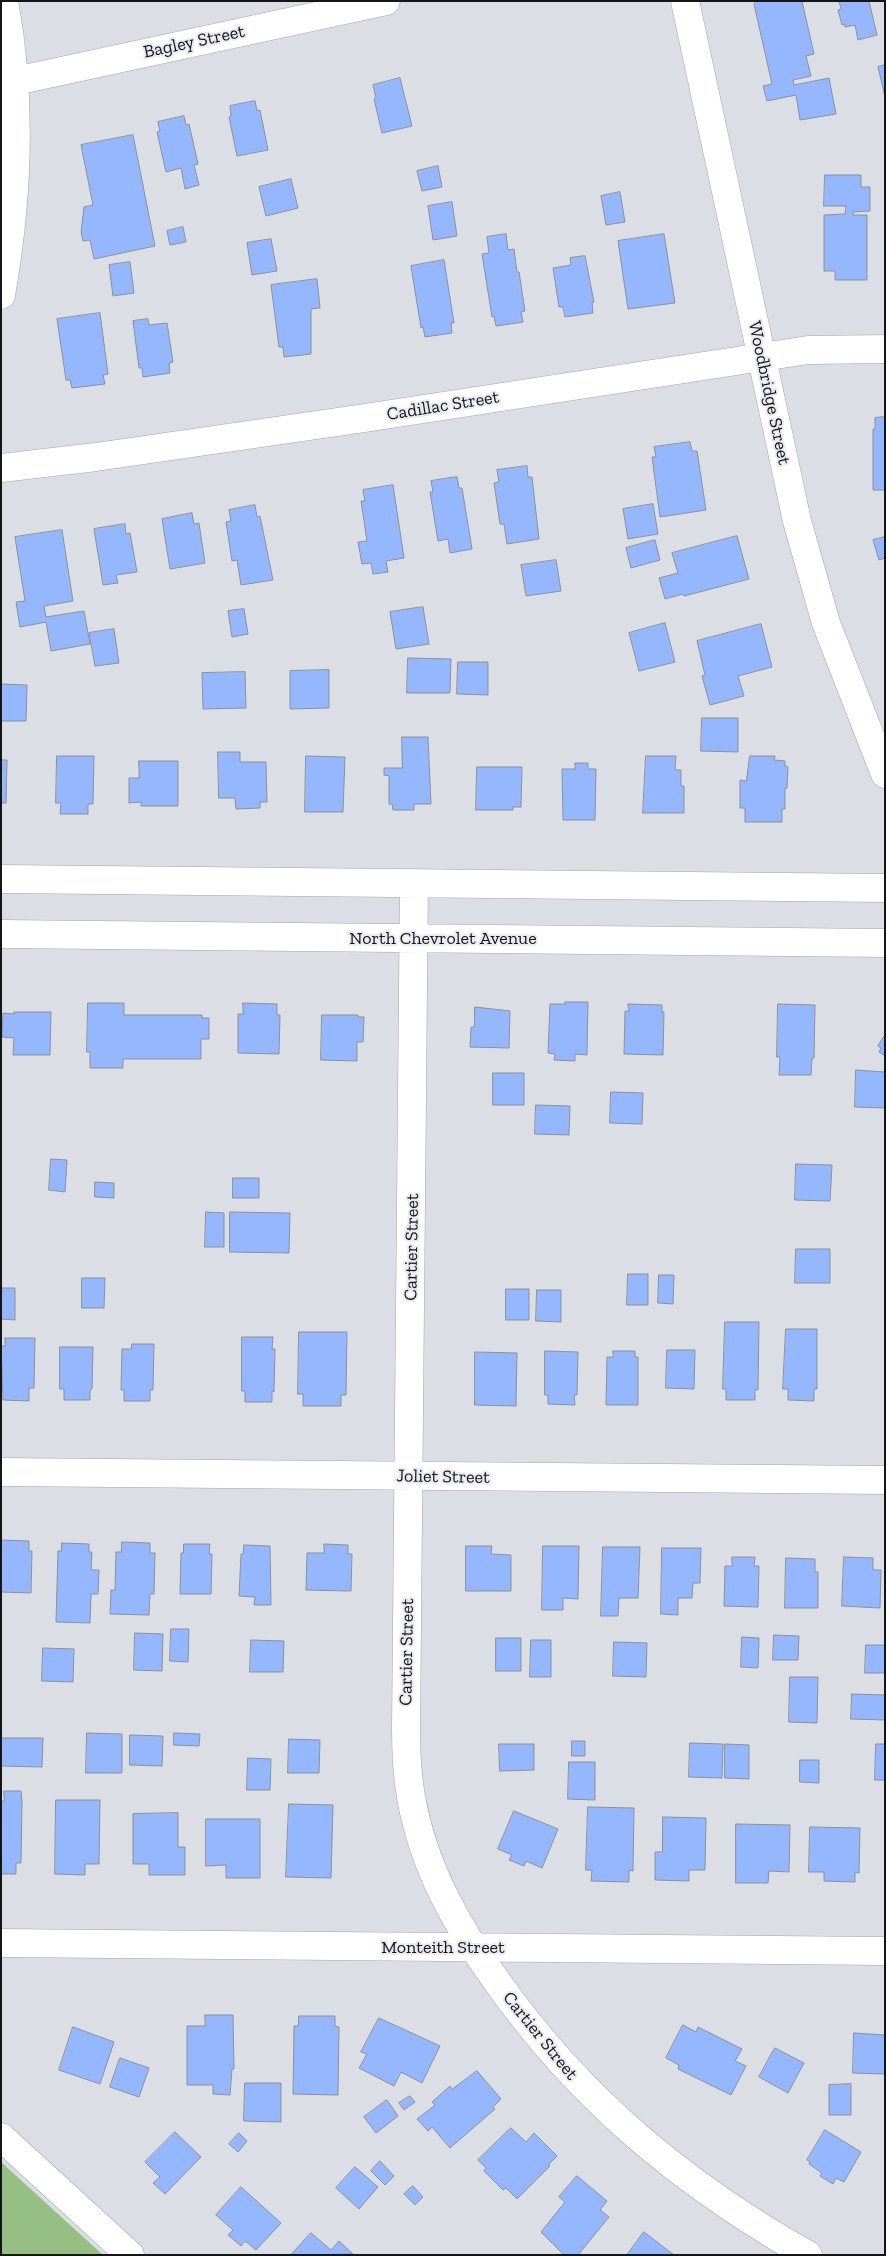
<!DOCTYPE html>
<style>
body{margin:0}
#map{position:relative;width:886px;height:2256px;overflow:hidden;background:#dbdee4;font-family:"Zilla Slab",serif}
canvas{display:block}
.frame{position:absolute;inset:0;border:2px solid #141517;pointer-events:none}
</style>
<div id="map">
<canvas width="886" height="2256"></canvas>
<div class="frame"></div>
</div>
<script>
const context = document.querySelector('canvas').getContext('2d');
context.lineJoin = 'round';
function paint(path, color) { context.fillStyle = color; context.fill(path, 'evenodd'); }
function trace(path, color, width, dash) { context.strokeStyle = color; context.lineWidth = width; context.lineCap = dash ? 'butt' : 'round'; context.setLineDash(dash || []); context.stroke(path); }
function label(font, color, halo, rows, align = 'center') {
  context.font = font + ' "Zilla Slab",serif'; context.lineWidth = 4; context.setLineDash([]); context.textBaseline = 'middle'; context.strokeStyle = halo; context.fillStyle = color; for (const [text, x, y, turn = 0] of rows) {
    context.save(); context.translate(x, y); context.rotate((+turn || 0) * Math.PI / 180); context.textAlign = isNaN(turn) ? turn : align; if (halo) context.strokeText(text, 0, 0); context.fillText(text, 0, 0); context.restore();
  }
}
paint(new Path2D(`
 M1,2162L103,2255H1Z`), '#96bf84');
const building = new Path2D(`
 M757,1H802L814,54L806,56L811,76L793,80L794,85L829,78L836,114L800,120L796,95L767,101L763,86L772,84L754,4Z
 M839,1H869L877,35L858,40L855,25L845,27V24L842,25L838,10L841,9Z
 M885,65V97L878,67Z
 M400,78L412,126L382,133L374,99L376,98L373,85Z
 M255,101L257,111L260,110L268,150L237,156L229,117L231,116L230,106Z
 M184,116L186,125L189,124L198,164L194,165L199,185L185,189L181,168L166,172L157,132L160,131L158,122Z
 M133,135L155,246L94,259L90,240L83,241L81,232L84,207L93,205L81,145Z
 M438,166L442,187L422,191L417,171Z
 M825,175H861V187H870V211L853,212V215H867V280H835V271H824V215L845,214L846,206H824Z
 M291,179L298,208L266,216L259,187Z
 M620,192L625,222L606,225L601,196Z
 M452,202L457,236L433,240L428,206Z
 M183,227L186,242L170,245L167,231Z
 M506,234L508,250L514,249L517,272H519L525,311L521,312L523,322L496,326L494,316L492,317L482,254L489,253L487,237Z
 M664,234L675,303L628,309L618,241Z
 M271,239L277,271L252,275L247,243Z
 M585,256L594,302H592L593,313L565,317L563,307H559L553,268L571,265L570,258Z
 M444,260L454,323H451L452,333L425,337L423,327L421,328L411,266Z
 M130,262L134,293L113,296L109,265Z
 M317,279L320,308L311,309V354L284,357L283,347H279L271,285Z
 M100,313L108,374L103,375L105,384L72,388L70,380H66L57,319Z
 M148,319L149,325L167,323L173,362L169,363L170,373L143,377L142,368H139L133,321Z
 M885,417V490H873V429H875V418Z
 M690,442L692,451H697L706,510L660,517L652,457H656L654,447Z
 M527,466L528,477H532L539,539L507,544L504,524H500L494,483L499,482L497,470Z
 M457,477L459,488H462L472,549L450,553L448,539L438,541L430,492H433L431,481Z
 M393,485L404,558L386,561L388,572L373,574L371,563L362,564L358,542L367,541L361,501H365L363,490Z
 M653,504L658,534L628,539L623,509Z
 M255,505L257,517L260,516L273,580L241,585L237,560L232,561L226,522L231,521L229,510Z
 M192,513L194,524L199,523L205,563L170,569L162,519Z
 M125,524L126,534L130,533L137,572L116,575L118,583L103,585L94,529Z
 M62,530L73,601L44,606L46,617L84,611L90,644L51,651L46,622L20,627L16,602L25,601L15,537Z
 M737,536L749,579L684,596L683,594L665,599L659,578L678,573L672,553Z
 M885,537V558L879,560L873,540Z
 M655,540L660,560L631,568L626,548Z
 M556,560L561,591L526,596L521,565Z
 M423,607L429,644L396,649L390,612Z
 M244,609L248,634L232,637L228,611Z
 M665,623L675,662L639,671L629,633Z
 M761,624L772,667L738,676L744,696L710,705L702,676L705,675L697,641Z
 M114,629L119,663L95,666L89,633Z
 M408,658L451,659L450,693H407Z
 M458,662H488V695L457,694Z
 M329,670V708L290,709V671Z
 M245,672L246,708L203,709L202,673Z
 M1,684L27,685L26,721H1Z
 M702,718H738V752L701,751Z
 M402,737H428L431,804H414V810H393L392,804H389V776L384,775V768H402Z
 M218,752H240V762H266L267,802H260V808L236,809L235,798H219Z
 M1,755L2,760H7L6,803H1Z
 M57,756H94L93,804H88V814H60L61,803H56Z
 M306,756L345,757L343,812H305Z
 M646,756H676L675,770H681V786H684V813H643Z
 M750,756H775L774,760L785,761V766L788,767L787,788H785V809H782V822H745V808H740V780L746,781Z
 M139,761H178V806H141V802L129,803V778H139Z
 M575,763H588V769H596L595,820H563L562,769H575Z
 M477,767H522L521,807H513V810H476Z
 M565,1002H588L587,1055L575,1054V1061L554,1060L555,1054L548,1053L550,1004H565Z
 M88,1003H124V1015H202V1018H209V1039H201V1059H123V1068H90V1052H87Z
 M243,1003L277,1004V1015H280L279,1054L238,1053V1014H243Z
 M628,1004L662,1005V1012H664L663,1055L624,1054L625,1011H629Z
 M778,1004L815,1005L814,1058H812L811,1075H779L780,1057H777Z
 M475,1007L510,1011L509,1048L470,1047L471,1027H474Z
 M14,1012H51L50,1055H13L14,1038L2,1037L3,1013L14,1014Z
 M322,1015H358V1017H364L363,1042H357V1061L321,1060Z
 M885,1035V1056L879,1052L881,1048L878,1046Z
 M856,1070L885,1072V1108L855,1107Z
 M493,1073H524V1105H493Z
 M611,1092L643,1093L642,1124L610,1123Z
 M536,1105L570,1106L569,1135L535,1134Z
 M51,1159L67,1160L65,1192L49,1190Z
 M796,1164L832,1165L830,1201L795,1200Z
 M233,1178H259V1198H233Z
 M95,1182L114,1183V1198L95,1197Z
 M206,1212L224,1213V1247H205Z
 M230,1212L290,1213L289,1253L230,1252Z
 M796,1249H830V1283H795Z
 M628,1274H648V1305H627Z
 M659,1275H674L673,1304L658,1303Z
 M82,1278H105L104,1308H82Z
 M1,1288H15V1320L1,1319Z
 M506,1289H529V1320H506Z
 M537,1290H561V1322L536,1321Z
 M725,1322H759L758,1390L755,1389V1400H726V1389H723Z
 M786,1329H817V1389H814V1401L788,1400V1389H783Z
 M299,1332H347L346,1395H341V1406H303V1394H298Z
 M242,1337H273L272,1349H275L274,1392L272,1391V1402H245V1391H242Z
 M5,1338H35L34,1388H29V1401L3,1400L1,1346H5Z
 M132,1344H154L153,1390H150V1401H124V1390H121L122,1349H131Z
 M60,1347H93L92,1389L90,1390V1400H64V1389H60Z
 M667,1350H695L694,1389L666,1388Z
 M545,1351L578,1352L577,1395H574L575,1405L548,1404V1395H545Z
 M613,1351H635V1357H638V1405H606L607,1357H613Z
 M475,1352L517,1353L516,1406L475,1405Z
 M1,1540L29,1541V1551H32L31,1593L1,1592Z
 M122,1542L150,1543V1553H155L154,1594H150L149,1615L110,1614L111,1590H115L116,1552H121Z
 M62,1543L89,1544V1552H92L91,1570H99L98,1594H91L90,1623L56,1622L58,1551H61Z
 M184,1544H210L209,1554H212L211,1594H180L181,1553H183Z
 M324,1544L348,1545V1554H352L351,1591L306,1590L307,1553H324Z
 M244,1545L270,1546L271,1605H254L255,1597L239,1596L241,1554H243Z
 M466,1546H492L491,1554L511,1555V1591H466Z
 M543,1546H579L578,1599L563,1598V1610H542Z
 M603,1547H640L638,1598H619L618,1616H601Z
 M662,1548H701L700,1583H693L692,1598H678V1615L661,1614Z
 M732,1557H755L754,1566H759L758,1607L724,1606L725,1566H732Z
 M844,1557L873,1558V1570H881L880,1608L842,1606Z
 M786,1558L815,1559V1572H818V1608H785Z
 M171,1629H189L188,1662L170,1661Z
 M135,1633L163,1634L162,1671L134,1670Z
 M774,1635L799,1636L798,1660H773Z
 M742,1637L759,1638L758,1668L741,1667Z
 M496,1638H521V1671H496Z
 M251,1640L284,1641L283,1672H250Z
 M531,1640H551V1677H530Z
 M614,1642L647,1643L646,1677L613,1676Z
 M866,1645H885V1673H865Z
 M43,1648L74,1649L73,1682L42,1681Z
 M790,1677H818L817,1723L789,1722Z
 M852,1694L885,1695V1720L851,1719Z
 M87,1733L122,1734V1773H86Z
 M174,1733L200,1734L199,1746L174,1745Z
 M130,1735L163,1736L162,1766L130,1765Z
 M1,1738H43L42,1767L1,1766Z
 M289,1739L320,1740L319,1773H288Z
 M572,1741H585V1756H572Z
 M690,1743L723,1744L722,1778L689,1777Z
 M499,1744H534V1770L500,1771Z
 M725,1744L749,1745V1779L725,1778Z
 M876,1744H885V1780H875Z
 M248,1758L271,1759L270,1790H247Z
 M800,1760H819V1783L800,1782Z
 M569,1762H595V1800L568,1799Z
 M4,1791H21L22,1801L21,1863H16V1874H1V1801H4Z
 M56,1800H100L99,1864H85V1875L55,1874Z
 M289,1804L333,1805L331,1878L286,1877Z
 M588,1807L634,1808L633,1871L629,1870V1882L591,1881L592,1870H586Z
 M514,1811L558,1829L542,1868L526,1861L524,1866L509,1860L512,1855L498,1849Z
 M178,1813V1847H185V1875H149V1864H133V1814Z
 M663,1817L706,1818L705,1870H689V1881L655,1880V1852H662Z
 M206,1819H260V1878H226V1865L206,1866Z
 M736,1824L790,1825L789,1872L769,1871L768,1883H736Z
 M810,1827L860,1828L859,1873L855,1872V1882L824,1881V1872H809Z
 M205,2015H233L234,2069H232L230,2095L213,2094V2085H187V2026H205Z
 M299,2016H335V2026L339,2027L338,2095L293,2094L294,2026H298Z
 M379,2018L440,2046L422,2083L401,2072L394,2086L359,2068L367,2054L361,2052Z
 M683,2025L696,2032L698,2027L742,2049L735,2061L746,2066L731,2095L678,2069L679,2065L666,2058Z
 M73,2027L114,2042L100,2084L59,2070Z
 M854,2033L885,2035V2074L853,2073Z
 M775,2048L804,2063L788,2093L759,2077Z
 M120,2058L149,2068L139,2097L110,2087Z
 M477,2071L501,2099L493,2107L495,2109L450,2148L432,2127L428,2131L417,2119L435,2105L432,2102L450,2086L452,2089Z
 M245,2083H281V2122L244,2121Z
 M851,2084V2115H829V2085Z
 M410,2096L415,2102L404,2110L399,2103Z
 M387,2100L398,2116L376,2133L364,2117Z
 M511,2128L526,2142L534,2133L557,2156L548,2165L550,2166L517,2199L506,2188L503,2190L484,2171L486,2168L478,2160Z
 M825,2130L861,2152L844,2182L836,2178L833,2184L820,2176L822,2173L809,2164L810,2162L807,2160Z
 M175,2132L201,2157L165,2194L153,2183L160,2177L145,2162Z
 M239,2133L247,2141L238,2152L229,2144Z
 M380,2161L394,2176L385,2185L371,2171Z
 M355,2167L378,2187L359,2209L336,2188Z
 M577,2176L607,2201L600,2210L609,2217L578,2255H564L541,2232L565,2202L559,2197Z
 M413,2186L423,2197L415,2205L404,2194Z
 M241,2187L281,2223L256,2250L245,2241L241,2246L228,2235L233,2230L216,2215Z
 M644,2232L674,2255H627Z
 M311,2233L331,2250L339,2241L353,2254L291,2255Z`);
paint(building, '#94b7ff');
trace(building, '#8d9095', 1);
const minor = new Path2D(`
 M685,1L797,521L826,623L885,774
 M1,84L386,1
 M1,295C18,199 22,98 4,1
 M1,468L96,457L365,418L808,350L885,349
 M1,879L885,888
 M414,883L406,1729C406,1752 407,1774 411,1797C423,1866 457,1927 498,1983C580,2099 684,2185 808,2255
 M1,934L885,943
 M1,1472L885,1480
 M1,1943L885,1951
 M1,2137L130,2255`);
trace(minor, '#a2a5aa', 29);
trace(minor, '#fff', 28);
label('18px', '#141517', '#e8ebf1', [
 ["Bagley Street",194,42,-12],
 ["Woodbridge Street",769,393,78],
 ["Cadillac Street",443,406,-9],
 ["North Chevrolet Avenue",443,939],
 ["Cartier Street",412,1247,-89],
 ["Joliet Street",443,1477,1],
 ["Cartier Street",407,1652,-89],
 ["Monteith Street",443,1948],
 ["Cartier Street",540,2036,51]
]);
</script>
